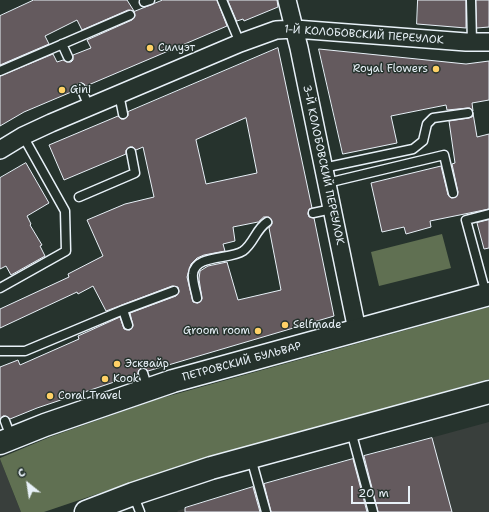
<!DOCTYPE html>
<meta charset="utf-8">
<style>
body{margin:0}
#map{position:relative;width:489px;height:512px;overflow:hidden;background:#26332d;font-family:"Shantell Sans",sans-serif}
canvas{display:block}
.north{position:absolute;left:8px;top:464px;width:40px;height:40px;-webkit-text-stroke:3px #26332d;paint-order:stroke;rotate:330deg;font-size:11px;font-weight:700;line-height:16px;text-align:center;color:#e8f1f8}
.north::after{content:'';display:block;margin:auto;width:14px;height:18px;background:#e8f1f8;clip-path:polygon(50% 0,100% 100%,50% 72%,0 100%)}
.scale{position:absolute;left:351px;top:486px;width:59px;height:18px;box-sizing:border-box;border:2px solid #e8f1f8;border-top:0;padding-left:5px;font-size:12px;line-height:14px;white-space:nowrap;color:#e8f1f8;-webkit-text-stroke:3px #26332d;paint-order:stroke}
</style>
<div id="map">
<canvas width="489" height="512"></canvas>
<div class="north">С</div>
<div class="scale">20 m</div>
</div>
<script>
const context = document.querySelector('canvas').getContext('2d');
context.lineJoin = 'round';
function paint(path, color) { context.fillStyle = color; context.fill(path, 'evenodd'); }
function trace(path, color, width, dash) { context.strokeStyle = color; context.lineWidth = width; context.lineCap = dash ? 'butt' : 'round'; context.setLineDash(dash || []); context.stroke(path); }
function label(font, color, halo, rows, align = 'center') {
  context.font = font + ' "Shantell Sans",sans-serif'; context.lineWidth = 3; context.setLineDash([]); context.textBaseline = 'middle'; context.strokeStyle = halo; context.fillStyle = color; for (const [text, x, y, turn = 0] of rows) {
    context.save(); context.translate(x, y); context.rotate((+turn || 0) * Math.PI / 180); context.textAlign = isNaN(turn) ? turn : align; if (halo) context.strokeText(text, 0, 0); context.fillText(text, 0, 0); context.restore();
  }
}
paint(new Path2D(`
 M489,422V512H178L177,511L266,483Z
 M0,459L15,497L21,512H0Z`), '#393f3c');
paint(new Path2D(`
 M442,234L451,268L379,286L371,252Z
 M489,307V379L174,468L44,512H21L0,459V458L50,437L158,399Z`), '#607052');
const building = new Path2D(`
 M34,0H127L134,11L128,10L82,30L77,20L45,36L49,44L0,65V16Z
 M163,0H217L227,26L86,86L82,83H79L76,87V90L24,112L0,126V76L53,54L57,62L63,60L67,62H71L73,60V55L91,48L87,40L132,20L135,16L134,12Z
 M228,0H277L278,7L244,21L243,19L237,21Z
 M418,0H466V28L417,24Z
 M476,0H489V27L477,28Z
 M278,48L312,208L309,209L308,214L309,217L314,218L334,316L148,371L145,368H141L139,370L138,374L37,408L10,419L6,416H3L0,419V367L18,360L20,365L79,339L78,336L120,317L124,329L130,330L133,326L130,313L176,296L179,292L178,287L172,286L106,311L93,286L78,294L77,292L0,328V309L69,277L68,274L103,256L87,220L125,204L154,197L143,147L136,150L133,147H130L126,150V154L64,180L49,145L118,116L121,119H124L128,116V112ZM246,118L257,173L206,184L196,140ZM264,217H269L272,221V224L269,228L281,290L238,300L227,262L208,266L200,271L199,279L202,299L198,303L193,302L187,277L191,264L197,258L204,255L225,251L223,244L235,241L233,227L258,222Z
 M319,49L466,64L489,61V100L472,103L473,111L470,108H468L447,110L446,105L391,116L397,143L343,154Z
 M473,113L477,137L489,134V209L430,221L431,227L406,234L404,227L382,232L371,183L441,166L448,195L451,198L456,197L458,192L452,164L455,163L449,121L469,118L472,117Z
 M26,163L49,203L27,216L31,224L30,225L42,245L40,246L45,256L11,275L6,266L0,269V178Z
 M489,220V248L484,249L477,223Z
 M432,438L452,512H378L364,456Z
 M353,459L367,512H271L264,484Z
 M253,487L260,512H185V508Z`);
paint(building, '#645a5e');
trace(building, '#e8f1f8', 1);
const service = new Path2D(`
 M222,0L240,43
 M471,0L472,42
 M144,2L150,0
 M62,44L68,57
 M0,71L130,15
 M81,88L89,107
 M119,94L123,114
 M323,168L413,149L423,141L427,124L433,118L468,113
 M327,183L444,155L453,193
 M79,197L135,173L131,152
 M313,213L332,209
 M0,288L66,251L65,211L23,136
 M486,294L466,220L489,214
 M197,298C196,291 192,281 193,274C195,254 230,260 243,251C254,243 256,229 267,222
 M123,310L174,291
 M0,351H25L123,310L128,325
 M143,373L148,389
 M5,421L11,437
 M351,431L373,512
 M251,458L266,512
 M133,494L140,512`);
const minor = new Path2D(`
 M287,0L299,48L357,330
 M0,150L23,136L51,123L240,43L276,30L295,29L466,42H489`);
const secondary = new Path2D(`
 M0,443L45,425L173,381L489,294
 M86,512L133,494L211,468L489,392`);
trace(service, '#e8f1f8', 11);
trace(minor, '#e8f1f8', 20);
trace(secondary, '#e8f1f8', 25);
trace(service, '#26332d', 8);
trace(minor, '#26332d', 17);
trace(secondary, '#26332d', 22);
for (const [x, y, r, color] of [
 [150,48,4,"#ffd166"],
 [436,69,4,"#ffd166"],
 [62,90,4,"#ffd166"],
 [285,325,4,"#ffd166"],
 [258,331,4,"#ffd166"],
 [117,364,4,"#ffd166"],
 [105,379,4,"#ffd166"],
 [50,396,4,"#ffd166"]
]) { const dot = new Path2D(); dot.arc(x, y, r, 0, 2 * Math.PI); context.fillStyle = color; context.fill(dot); trace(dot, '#26332d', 1.5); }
label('11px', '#e8f1f8', '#26332d', [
 ["1-Й КОЛОБОВСКИЙ ПЕРЕУЛОК",364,35,4],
 ["3-Й КОЛОБОВСКИЙ ПЕРЕУЛОК",323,165,78],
 ["ПЕТРОВСКИЙ БУЛЬВАР",242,362,-15]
]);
label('11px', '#e8f1f8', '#26332d', [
 ["Силуэт",158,48],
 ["Royal Flowers",428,69,"right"],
 ["Gini",70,90],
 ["Selfmade",293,325],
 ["Groom room",250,331,"right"],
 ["Эсквайр",125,364],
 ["Kook",113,379],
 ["Coral Travel",58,396]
], 'left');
</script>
